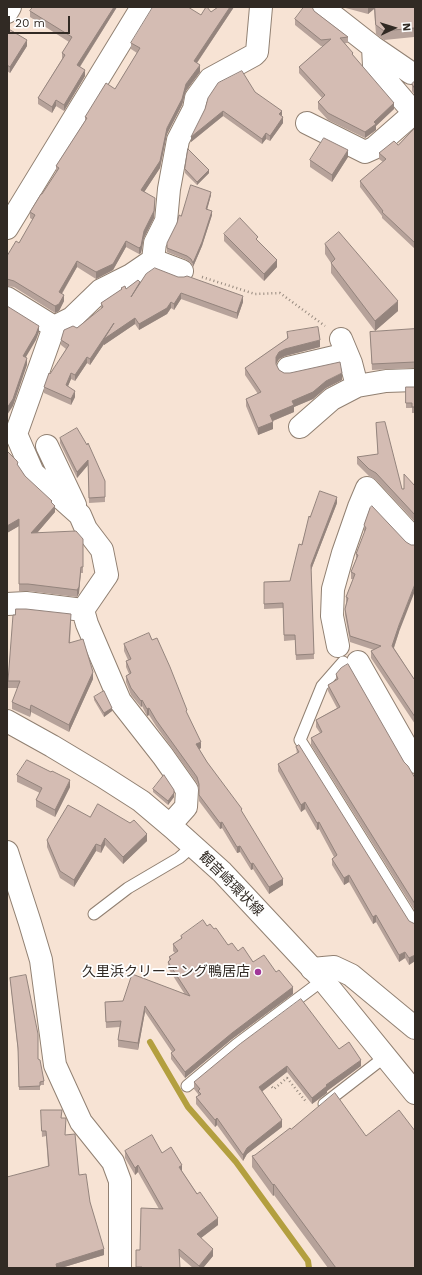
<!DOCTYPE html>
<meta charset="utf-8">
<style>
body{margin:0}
#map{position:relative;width:422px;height:1275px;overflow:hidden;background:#f7e3d4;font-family:"Work Sans",sans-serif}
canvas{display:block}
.frame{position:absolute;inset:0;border:8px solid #312a24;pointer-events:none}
.north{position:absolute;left:374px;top:8px;width:40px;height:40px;-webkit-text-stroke:3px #fff;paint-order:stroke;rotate:86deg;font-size:11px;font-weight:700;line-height:16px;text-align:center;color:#312a24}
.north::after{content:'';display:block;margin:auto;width:14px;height:18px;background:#312a24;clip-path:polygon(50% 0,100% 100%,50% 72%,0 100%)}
.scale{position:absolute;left:8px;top:16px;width:62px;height:18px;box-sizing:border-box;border:2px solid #312a24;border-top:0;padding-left:5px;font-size:12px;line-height:14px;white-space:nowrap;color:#312a24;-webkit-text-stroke:3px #fff;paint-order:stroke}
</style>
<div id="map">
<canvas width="422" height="1275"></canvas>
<div class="frame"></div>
<div class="north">N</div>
<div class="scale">20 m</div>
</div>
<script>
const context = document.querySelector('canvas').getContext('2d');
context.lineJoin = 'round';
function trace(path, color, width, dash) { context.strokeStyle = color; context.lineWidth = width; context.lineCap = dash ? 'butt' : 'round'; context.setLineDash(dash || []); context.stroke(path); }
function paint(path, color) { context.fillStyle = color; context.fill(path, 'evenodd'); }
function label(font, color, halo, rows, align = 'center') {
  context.font = font + ' "Work Sans","Noto Sans JP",sans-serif'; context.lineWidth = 3.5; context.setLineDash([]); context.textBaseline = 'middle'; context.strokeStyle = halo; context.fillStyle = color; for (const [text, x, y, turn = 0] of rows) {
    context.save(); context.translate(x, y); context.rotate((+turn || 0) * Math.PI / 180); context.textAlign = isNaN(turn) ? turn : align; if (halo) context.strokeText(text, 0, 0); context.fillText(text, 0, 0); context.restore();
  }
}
trace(new Path2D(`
 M150,1042L188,1107L236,1162L308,1261L309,1268`), '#b39f3f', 6);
const lane = new Path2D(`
 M343,662L322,686L300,740L415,924
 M94,914L128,888L179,858L193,846
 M187,1086L236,1045L323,980
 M324,1104L386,1056`);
const street = new Path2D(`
 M322,7L373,47L411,73H415
 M7,12L10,7
 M373,47L374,66L415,114
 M307,123L365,152L374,148L414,113
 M7,228L142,7
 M153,260L155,243L166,221L169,189L178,140L194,109L196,98L210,79L254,55L257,52L261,7
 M7,298L54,327
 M341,339L351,363L357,386
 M288,368L347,354
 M300,427L332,399L357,386L386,381L415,380
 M47,446L75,505
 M7,604L26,603L83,610L87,624L120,701L163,756L187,790L186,807L170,825
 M83,610L107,575L102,550L86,529L80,515L33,473L16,434L54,327L72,318L101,290L131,275L153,260L182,271
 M338,646L332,616L333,589L343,553L359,507L367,488L415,540
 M358,662L415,762
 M312,969L334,967L351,975L415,1028`);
const secondary = new Path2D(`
 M7,721L52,746L102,776L141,801L173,828L222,872L323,980L415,1093
 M7,852L30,923L41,960L55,1065L81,1122L113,1162L120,1181V1268`);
trace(lane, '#918072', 13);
trace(street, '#918072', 24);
trace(secondary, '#918072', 24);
trace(new Path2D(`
 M202,277L255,294L280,293L325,326
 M269,1084L274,1089L287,1078L307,1103`), '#96897e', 2.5, [1, 3]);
trace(lane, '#fff', 11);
trace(street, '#fff', 22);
trace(secondary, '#fff', 22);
paint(new Path2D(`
 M117,7L80,67L85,76L64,111L56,106L52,113L38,104V98L62,59V53L69,42L30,17V11Z
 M218,7H234L197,63L200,72L186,91L182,105L167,134L160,168L144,192L155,205L154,218L144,238L141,253L139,254L126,247L113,270L96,279L77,267L62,294L64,301L59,311L55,313L14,287L7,286V256L19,243L33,220L30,218V212L56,172V166L85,121V117L115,89L137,53L131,49V43L201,15L211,12Z
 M342,7H415V49L414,37L384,40L376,34L374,9L368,14Z
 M314,11L348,37V43H345L353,56L394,109L376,126V130L365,138L328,120L318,109V102L322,98L299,73V67L323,46H321L295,25V19Z
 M7,28L27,46L10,73L7,71Z
 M415,81V95L412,91V84Z
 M255,92L282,116L283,123L270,141L266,139L262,144L223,116L191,142L205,109Z
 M415,128V249L382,218V216L360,187V181L383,162L379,159V153L398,145Z
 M348,157L332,182L310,167V160Z
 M185,169L209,173L197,185L185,173Z
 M211,195L207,210L212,215L202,246L193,267L191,263L187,260L167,252V248L181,216Z
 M224,234L258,241L277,267L264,281L224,241Z
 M325,244L398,311L375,331L331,273V263L325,254Z
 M140,283L243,302L237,319L181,299L174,310L171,308L167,314L139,330L135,324L104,345V344L90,365L87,363L75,381L71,379L68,386L75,397L71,405L44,393V387L66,349L61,345V340L77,328L101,309V303L121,290V288L126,289Z
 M415,329V368L372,370L370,332Z
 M287,332L320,347L285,356L279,359L276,364L279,370L284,373L342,380L326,388L313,399L294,407V412L273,421V429L258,435L246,406V399L258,394L245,375V368L287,339Z
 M406,387H415V413H412V408H406Z
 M376,423L402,489L415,486V522L376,480L369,476L357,464V457L378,455Z
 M60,438L105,481V502L89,503L88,465L77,478L60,443Z
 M7,451L18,466L25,476L52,504L55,512L37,533L83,539V573H81L79,593L77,597L28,591H19V526L7,533Z
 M337,503L311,570L314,659L296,660L295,640L284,641L283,608L264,609V582L290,581L310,517Z
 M370,508L399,632L394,648L414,679L415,678V724L371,658V651L374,650L350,642L345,615V609L346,603V597L353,579H351V572L356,559V554L365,532L364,531V525Z
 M71,621L70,643L93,679L69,732L31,712L30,717L12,709V702L18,688H8V681Z
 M124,644L187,715L201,748L199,749L207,762L242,812L283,885L269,894L253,869L251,870L240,852L237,853L222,828L220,829L199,801V790L197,783L156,726L149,715L147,716L142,706L141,707L131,695L126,682V676L129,674L126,667V661L128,660L124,651Z
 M336,674L404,762L415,778V911L311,745V738L320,733L316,727V720L337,708L328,691V685L336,680Z
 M94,697L112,711L104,717L94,700Z
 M296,747L415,961L409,965L405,958L399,962L376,922L373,924L349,882L344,885L332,865V859L334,857L319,829L317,830L305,809L301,812L278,771V764L297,754Z
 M17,775L70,787L55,817L36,807V800L40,793L17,782Z
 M153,789L174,790V797L168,805L153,792Z
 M90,817L147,841L123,864L105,845L101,853L96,851L74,887L60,878L47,847V840Z
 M207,926L214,929L228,945L238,951L253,962L276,972L293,994L232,1039L185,1078L171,1059V1053L172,1052L145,1012L138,1050L118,1047V1040L120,1027L106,1028L105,1002L123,1001L184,993L168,968V962L169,960V957L175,953L173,951V944L181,939V936Z
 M10,978L38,1059L44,1081V1085H40V1090H19L18,1052Z
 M339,1049L361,1066L327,1091V1093L312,1104L287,1072L262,1091L282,1127L247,1154L243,1161L217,1125L215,1127L196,1104V1097L198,1096V1094L194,1089V1082Z
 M41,1110L61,1118L65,1135L79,1175L90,1202L104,1255L61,1268H7L48,1166L46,1136L42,1137Z
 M125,1151L162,1153L182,1171L218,1225L201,1238L213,1256L203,1268H193L179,1256L180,1268H136V1250H140L159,1209L138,1172L135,1175L125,1158Z
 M252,1156L415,1268H328L274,1195L273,1196L252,1167Z`), '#b6a29a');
paint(new Path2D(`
 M114,7H117L77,71V65Z
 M230,7H234L194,67V61Z
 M368,7H374V9L368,14Z
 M27,40V46L10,73V67Z
 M200,65V72L186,91L182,105L167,134L160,168L141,197V190L186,84Z
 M85,70V76L64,111V105Z
 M56,100V106L52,113V107Z
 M394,103V109L376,126V130L365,138V132L374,122Z
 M223,111V116L191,142V137Z
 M282,111V116L279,114Z
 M283,117V123L270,141V136Z
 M266,133V139L262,144V139Z
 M348,150V157L332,182V175Z
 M209,170V173L197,185V182Z
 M211,192V195L206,213V209Z
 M155,198L154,218L144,238L141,253L139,254V248L144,231Z
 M212,211V215L202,246L193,267V263Z
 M126,241V247L113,270L96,279V272Z
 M277,260V267L264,281V274Z
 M77,261V267L59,298V292Z
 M181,293V299L174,310V304Z
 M64,295V301L59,311L55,313V306Z
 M243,296V302L237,319V313Z
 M398,301V311L375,331V321Z
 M171,302V308L167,314L139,330V324Z
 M135,318V324L104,345V344L90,365V359L114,323Z
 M39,326V332L36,340L23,362V356Z
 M320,340V347L285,356L279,359L276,364V357L279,352L285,349Z
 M87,357V363L75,381V375Z
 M27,358V365L13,406L7,415V408Z
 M71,373V379L66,391V385Z
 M342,373V380L326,388L313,399L294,407V412L270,422V415L292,401L326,381Z
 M75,391V397L71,405V399Z
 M273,422V429L258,435V428Z
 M88,460V465L77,478V472Z
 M337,497V503L311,570V565Z
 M55,506V512L31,540V533Z
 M19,519V526L7,533V526Z
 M81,567L79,593L77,597V590Z
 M415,584V591L399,632L392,653V646L399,625Z
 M93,672V679L69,732V725Z
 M142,700V706L141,707V701Z
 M31,705V712L30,717V710Z
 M112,708V711L104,717V713Z
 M149,708V715L147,716V709Z
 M201,742V748L196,751V744Z
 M70,780V787L55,817V810Z
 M174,793V797L168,805V801Z
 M305,802V809L301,812V805Z
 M222,822V828L220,829V823Z
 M319,822V829L317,830V823Z
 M147,834V841L123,864V857Z
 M105,838V845L101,853V846Z
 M96,844V851L74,887V880Z
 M240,846V852L237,853V847Z
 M253,863V869L251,870V864Z
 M349,875V882L344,885V878Z
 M283,879V885L269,894V887Z
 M376,915V922L373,924V917Z
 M405,952V958L399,962V955Z
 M415,955V961L409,965V958Z
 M293,987V994L232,1039L185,1078V1072L232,1033Z
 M145,1006V1012L138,1050V1043Z
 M361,1060V1066L327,1091V1093L312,1104V1098L326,1085Z
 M287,1066V1072L259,1094V1087Z
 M217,1118V1125L215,1127V1120Z
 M282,1120V1127L247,1154L243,1161V1155L247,1148Z
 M138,1165V1172L135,1175V1168Z
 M182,1165V1172L179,1167Z
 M274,1184V1195L273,1196V1185Z
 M218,1218V1225L197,1241V1234Z
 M104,1249V1255L61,1268H56V1264Z
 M213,1249V1256L203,1268H199V1266Z`), '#94847d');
const building = new Path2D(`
 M33,7H114L77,65L85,70L64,105L56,100L52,107L38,98L65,55L62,53L72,37L30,11Z
 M153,7H188L201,15L206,7H207L211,12L218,7H230L194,61L200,65L186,84L182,99L167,128L160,161L141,190L155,198L154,211L144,231L141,246L139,248L126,241L113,264L96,272L77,261L59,292L64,295L59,304L55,306L14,281L7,279V256L16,241L19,243L35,215L30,212L41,194H42L59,168L56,166L87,118L85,117L106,83L115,89L140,48L131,43Z
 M304,7H312L314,11L348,37L340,38L353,53L352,54L394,103L374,122L376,124L365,132L328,113L318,102L325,95L299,67L331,39L321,40L295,19Z
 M375,7H415V41L414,28L384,31L376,25Z
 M7,28L27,40L10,67L7,65Z
 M242,71L255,92L282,111L279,114L283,117L270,136L266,133L262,139L223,111L191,137L205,109L208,98L218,83Z
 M415,81V89L412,84Z
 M415,128V243L382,212L383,211L360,181L386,159L379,153L394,141L398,145Z
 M324,138L348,150L332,175L310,160Z
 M188,149L209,170L197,182L185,169Z
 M191,185L211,192L206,209L212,211L202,242L193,263L191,259L187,256L167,248V243L177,223L179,215L181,216Z
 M240,218L258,237L256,239L277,260L264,274L224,234Z
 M339,232L398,301L375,321L331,263L335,259L325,244Z
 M155,268L178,277H184L187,276L243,296L237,313L181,293L174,304L171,302L167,308L139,324L135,318L104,339L114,323L90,359L87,357L75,375L71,373L66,385L75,391L71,399L44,387L49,373L50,374L69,345L61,340L64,330L73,326L77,328L103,307L101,303L122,289L121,288L125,286L126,289L138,280L140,282L131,297L146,274Z
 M7,306L39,326L36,334L23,356L27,358L13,399L7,408Z
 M318,327L320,340L285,349L279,352L276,357V364L279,370L284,373H290L340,362L342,373L326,381L313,392L292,401L294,405L270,415L273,422L258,428L246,399L261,392L245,368L288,338L287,332Z
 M415,329V362L372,364L370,332Z
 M406,387H415V407H412V403H406Z
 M385,422L402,489H404V474L415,486V515L376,473L369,469L357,457L378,454L376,423Z
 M77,428L87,445L88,443L105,481V497L89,498L88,460L77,472L60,438Z
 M7,451L17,461L18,463L17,464L25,476L52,501L51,502L55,506L31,533L76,531L83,539V567H81L79,587L77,590L28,584H19V519L7,526Z
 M320,491L337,497L311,565L314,654L296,655L295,635H284L283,603L264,604V582L290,581L299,544L302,545L309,516L310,517Z
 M372,506L406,542L411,545H415V584L399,625L392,646L414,679L415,678V717L371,651L381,646L350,636L345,609L348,598L346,597L355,574L351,572L358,555L356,554L366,528L364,525L370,508Z
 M16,609H26L71,614L69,643L83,639L93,672L69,725L31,705L30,710L12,702L20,681H8L13,615H15Z
 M149,633L152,640L157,638L170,667L187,710L186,711L201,742L196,744L207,762L242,809L241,810L283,879L269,887L253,863L251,864L240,846L237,847L222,822L220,823L199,795V784L197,777L156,720L149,708L147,709L142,700L141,701L131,688L126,676L131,673L126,661L131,659L124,644Z
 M348,664L404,762L408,766L415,778V904L311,738L322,732L316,720L340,707L328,685L338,679L336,674L341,668Z
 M104,691L112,708L104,713L94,697Z
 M299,745L409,921L415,924V955L409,958L405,952L399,955L376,915L373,917L349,875L344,878L332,859L337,855L319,822L317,823L305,802L301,805L278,764L299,752L296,747Z
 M27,760L51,772L52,771L70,780L55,810L36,800L42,788L17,775Z
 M164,775L174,790V793L168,801L153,789Z
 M98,804L130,823L134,820L147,834L123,857L105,838L101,846L96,844L74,880L60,871L47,840L68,805L90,817Z
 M203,920L207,926L210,924L214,929L216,928L228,945L232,943L238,951L243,947L253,962L264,955L276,972L279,970L293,987L232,1033L185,1072L171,1053L175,1050L145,1006L138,1043L118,1040L121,1021L106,1022L105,1002L123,1001L132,974L190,996L168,962L171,959L169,957L178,951L173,944L182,938L181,936Z
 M26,975L38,1034V1059L40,1060L44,1081L40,1082V1086L19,1087L18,1048L10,978Z
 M301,999L339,1049L349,1042L361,1060L326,1085L327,1086L312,1098L287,1066L259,1087L282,1120L247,1148L243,1155L217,1118L215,1120L196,1097L201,1094L198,1091L200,1089L194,1082L240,1044Z
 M335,1093L366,1136L399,1110L415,1131V1268H336L274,1184L273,1185L252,1156L255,1155L290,1128L291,1129Z
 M41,1110H62L61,1118H66L65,1135L75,1134L79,1175L86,1174L90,1202L104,1249L56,1264L57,1268H7V1177L49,1166L46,1131H42Z
 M152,1135L162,1153L171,1147L182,1165L179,1167L197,1194L200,1192L218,1218L197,1234L213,1249L199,1266L179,1249L180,1268H142V1267H136V1250H140L141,1208L163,1209L138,1165L135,1168L125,1151Z`);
paint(building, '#d4bcb3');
trace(building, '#94847d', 1);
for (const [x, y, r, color] of [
 [258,972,4,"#a13799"]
]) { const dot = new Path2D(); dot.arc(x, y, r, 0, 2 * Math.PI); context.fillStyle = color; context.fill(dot); trace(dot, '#fff', 1.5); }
label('14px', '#312a24', '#fff', [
 ["観音崎環状線",231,884,45]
]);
label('14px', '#312a24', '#fff', [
 ["久里浜クリーニング鴨居店",250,972]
], 'right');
</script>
